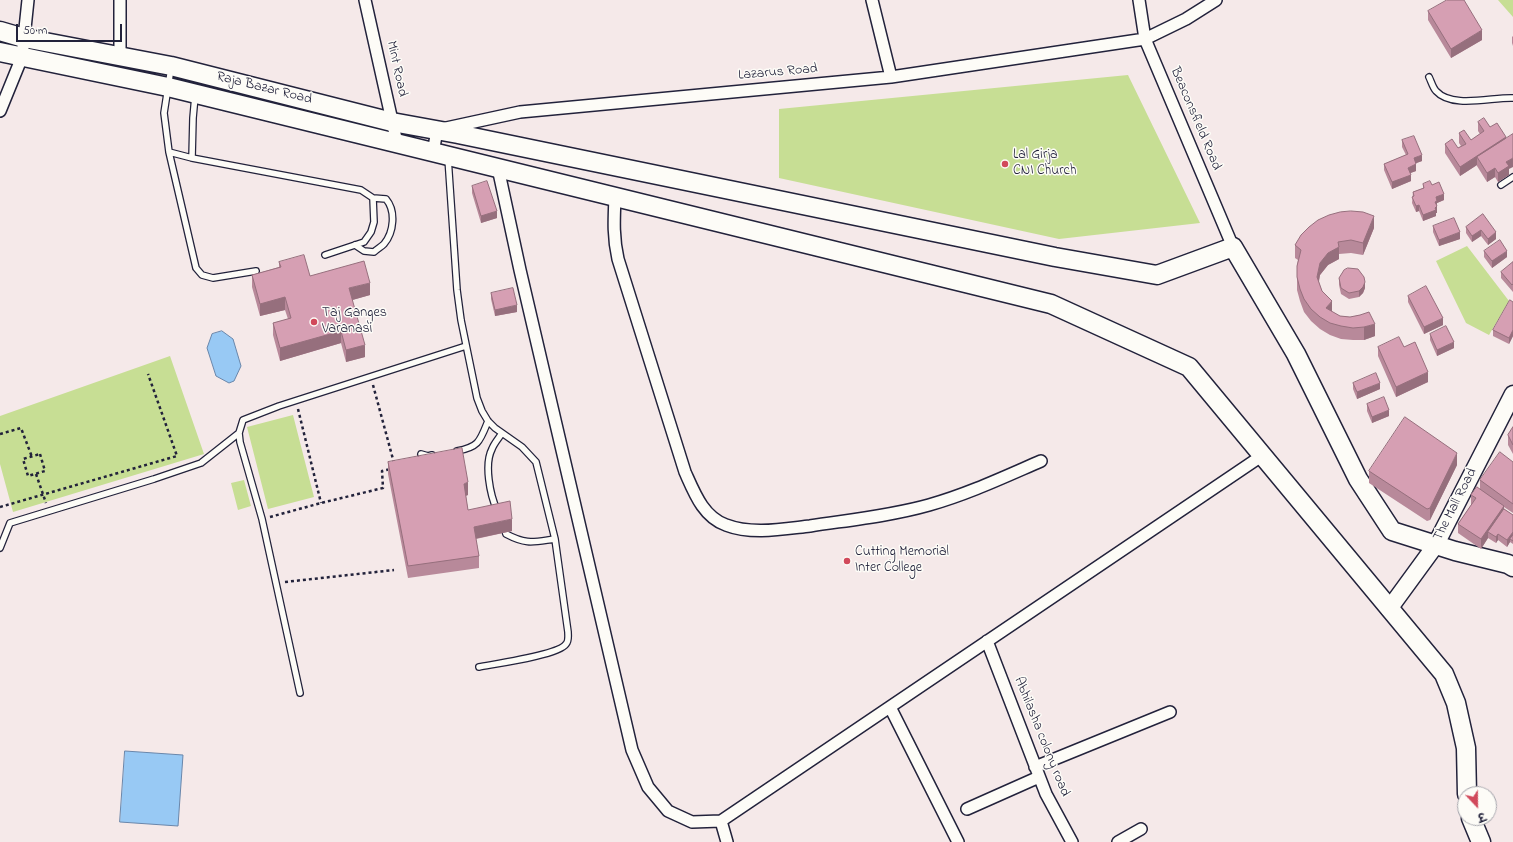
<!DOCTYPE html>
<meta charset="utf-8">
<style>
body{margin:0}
#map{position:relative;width:1513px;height:842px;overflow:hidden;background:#f5e9e9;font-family:"Indie Flower","Playpen Sans Deva",sans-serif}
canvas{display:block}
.north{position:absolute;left:1457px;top:786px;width:40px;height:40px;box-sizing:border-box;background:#fdfcf7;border:1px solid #a5a5ac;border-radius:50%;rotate:158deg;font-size:11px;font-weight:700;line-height:16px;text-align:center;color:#22223b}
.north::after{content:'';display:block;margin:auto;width:14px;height:18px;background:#d1495b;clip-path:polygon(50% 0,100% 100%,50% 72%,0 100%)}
.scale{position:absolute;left:16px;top:24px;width:106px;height:18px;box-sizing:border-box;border:2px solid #22223b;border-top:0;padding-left:5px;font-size:12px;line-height:14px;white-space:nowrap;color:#22223b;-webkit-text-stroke:3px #fdfcf7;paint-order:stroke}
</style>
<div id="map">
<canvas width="1513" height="842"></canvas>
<div class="north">उ</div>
<div class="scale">50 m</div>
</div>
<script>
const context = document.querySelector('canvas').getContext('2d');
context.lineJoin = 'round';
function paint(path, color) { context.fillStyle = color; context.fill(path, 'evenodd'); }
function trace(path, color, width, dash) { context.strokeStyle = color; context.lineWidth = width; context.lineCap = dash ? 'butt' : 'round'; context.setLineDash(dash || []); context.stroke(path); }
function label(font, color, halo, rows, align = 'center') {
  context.font = font + ' "Indie Flower",sans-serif'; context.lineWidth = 3; context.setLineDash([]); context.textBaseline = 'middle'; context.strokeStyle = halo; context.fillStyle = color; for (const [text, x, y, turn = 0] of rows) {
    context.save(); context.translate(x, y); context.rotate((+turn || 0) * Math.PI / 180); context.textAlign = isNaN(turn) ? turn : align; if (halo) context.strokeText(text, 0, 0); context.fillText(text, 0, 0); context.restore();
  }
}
paint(new Path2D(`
 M1498,0H1513V17Z
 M1128,75L1200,223L1059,239L779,178V109Z
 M1467,246L1509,301L1489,335L1466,323L1436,261Z
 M170,356L204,454L13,512L0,464V416Z
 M293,415L314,497L268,509L247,427Z
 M244,480L251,506L238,510L231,483Z`), '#c7de94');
const water = new Path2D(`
 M222,331L233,339L241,366L234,381L229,383L216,376L207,348L212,334Z
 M125,751L183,755L178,826L120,822Z`);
paint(water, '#98c9f4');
trace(water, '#6986aa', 1);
const lane = new Path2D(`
 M171,68L164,113L169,152L192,158L361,190L373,198L374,222L371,232L364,242L325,255
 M1429,77C1431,81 1433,88 1436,91C1452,109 1492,97 1513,98
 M169,152L196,268L202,275L213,278L256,271
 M192,158L193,118L195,96
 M448,158L457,290L461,320L477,398L482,411L488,421L495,428L522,447L536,462L555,539L568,632C568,636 569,641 566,644C559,655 494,664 479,667
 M1501,185L1513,177
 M355,245L364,251L374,252C377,249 381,247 384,244C394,232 396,211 386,199L373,198
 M239,433L240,442L262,519L300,693
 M457,451C479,447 480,441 488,421
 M421,454L428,456L432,455
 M497,510C490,495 484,464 492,449C494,443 499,438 502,433
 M504,527L506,534C527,545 533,542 555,539
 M0,548L10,523L154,479L201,463L239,433L243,420L279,406L466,346`);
const street = new Path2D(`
 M365,0L397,143
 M872,0L891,77
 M1139,0L1145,39L1233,247
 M120,56V0
 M0,111L22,57L28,0
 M433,153L437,130L520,112L891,77L1145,39L1186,19L1216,0
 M498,168L520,270L632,750L648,787L668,811L692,822L721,821L1263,455
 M615,197C614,220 613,237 618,259L685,472C694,492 703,517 726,525C752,535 783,529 810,526C849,520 890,516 929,505C968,494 1004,477 1041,461
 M987,641L1046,794L1072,842
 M890,707L958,842
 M1035,767L1170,712
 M967,809L1039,777
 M721,821L727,842
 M1118,842L1141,829`);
const secondary = new Path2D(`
 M1389,609L1435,546L1513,394`);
const primary = new Path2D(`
 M0,31L24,38L171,66L392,122L458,134L1055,257L1157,275L1233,247L1296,354L1358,479L1392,531L1455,551L1508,564L1513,567
 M0,52L168,87L1051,304L1189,367L1444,674L1456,703L1466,748L1467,794
 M1471,818L1481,842`);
trace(lane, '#22223b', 8);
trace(street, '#22223b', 14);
trace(secondary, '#22223b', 19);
trace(primary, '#22223b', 21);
trace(new Path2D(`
 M373,385L394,463
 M298,409L321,503
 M0,434L21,428L32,457
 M40,454L45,471L28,476L23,459Z
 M36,474L46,503
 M0,507L177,456L148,374
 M270,517L321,503L383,488L382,471L391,469
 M285,582L394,570`), '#22223b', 2.5, [3, 3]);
trace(lane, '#fdfcf7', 5.5);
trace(street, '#fdfcf7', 11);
trace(secondary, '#fdfcf7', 16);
trace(primary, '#fdfcf7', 18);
paint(new Path2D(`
 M1428,11L1482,40L1451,58L1428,20Z
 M1513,36V46L1512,43V37Z
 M1478,122L1490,127L1506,138L1509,175L1498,182L1495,177L1487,182L1477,166V165L1460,176L1445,153V144L1458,148L1461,146L1459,143V133L1471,140L1480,134L1478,131Z
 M1402,140L1422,161L1416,163V171L1410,173L1411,181L1392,189L1384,170V164L1406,155L1402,147Z
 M1423,184L1432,185L1444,200L1437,203V213H1436V216L1423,221L1419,211L1416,212L1412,203L1413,192L1423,188Z
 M472,186L497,218L481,223L472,193Z
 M1483,214L1496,239L1488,245L1481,236L1472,242L1466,233V227Z
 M1433,226L1460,239L1439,246L1433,232Z
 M1374,228L1363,255L1351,253L1339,254V259L1328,265L1320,275L1319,282L1322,291L1332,312L1340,316L1350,317L1360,315L1375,336L1364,340H1353L1341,339L1330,335L1320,329L1311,321L1304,312L1300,301L1297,290V266L1298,260L1295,258V245Z
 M1484,251L1507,257L1492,268L1484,257Z
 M279,262L310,276L370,295L352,300L365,357L346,362L341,343L280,361L273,335V323L288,319L285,310L260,316L252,287V275L279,267Z
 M1513,262V292L1501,278V272Z
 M1339,278L1365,288L1363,293L1359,297L1349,299L1341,294L1339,285Z
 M491,293L517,312L495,316L491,299Z
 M1408,296L1443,325L1424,334L1408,302Z
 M1513,302V336L1509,344L1493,336V330Z
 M1430,334L1454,348L1437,356L1430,340Z
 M1378,347H1404L1428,382L1396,397L1378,356Z
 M1353,383L1380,389L1357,399L1353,389Z
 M1367,404L1389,416L1372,423L1367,411Z
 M1513,427V454L1508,445V435Z
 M388,462L468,495L466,496L468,510L512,531L476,539L479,556V568L408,578L388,474Z
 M1513,462V513L1504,507V509L1513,515V544L1510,542L1507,547L1498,540L1496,543L1488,538L1481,549L1458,533V524L1471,505V495L1480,489V480Z
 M1457,465L1430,520L1427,521L1369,483V471Z`), '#b8899a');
paint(new Path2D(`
 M1482,30V40L1451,58V49Z
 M1506,137V146L1477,157V165L1460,176V167Z
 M1422,155V161L1414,164V158Z
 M1513,158V167L1509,169V175L1498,182V173L1506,162Z
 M1416,164V171L1408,174V168Z
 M1495,168V177L1487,182V173Z
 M1411,175V181L1392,189V182Z
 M1444,194V200L1437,203V213H1436V216L1423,221V215L1436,197Z
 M1419,205V211L1416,212V206Z
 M497,211V218L481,223V216Z
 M1374,216V228L1363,255V243Z
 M1481,230V236L1472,242V236Z
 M1460,232V239L1439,246V240Z
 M1496,232V239L1488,245V239Z
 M1339,247V259L1328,265L1320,275L1317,289V277L1320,263L1328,253Z
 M1507,251V257L1492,268V261Z
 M1365,282V288L1363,293L1359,297V291Z
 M370,283V295L349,301V288Z
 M285,297V310L260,316V304Z
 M1332,301V313L1326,321V308Z
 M517,305V312L495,316V310Z
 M1443,318V325L1424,334V327Z
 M1375,324V336L1364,340V327Z
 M1513,330V336L1509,344V338Z
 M341,331V343L280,361V348Z
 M1454,342V348L1437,356V350Z
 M365,345V357L346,362V350Z
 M1428,372V382L1396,397V387Z
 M1380,383V389L1357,399V392Z
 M1389,410V416L1372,423V417Z
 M1457,453V465L1430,520V508Z
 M468,482V495L464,496V484Z
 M1504,506V515L1488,532V538L1481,549V539Z
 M512,519V531L474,539V527Z
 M1513,532V538L1510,539V542L1507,547V540Z
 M1498,534V540L1496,543V537Z`), '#966f7d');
const building = new Path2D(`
 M1447,0H1464L1482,30L1451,49L1428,11Z
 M1484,118L1490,127L1497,123L1506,137L1460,167L1445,144L1452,139L1458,148L1466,144L1459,133L1464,130L1471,140L1484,131L1478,122Z
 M1513,134V158L1506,162L1509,166L1498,173L1495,168L1487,173L1477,157Z
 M1414,136L1422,155L1414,158L1416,164L1408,168L1411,175L1392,182L1384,164L1408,154L1402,140Z
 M487,181L497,211L481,216L472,186Z
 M1430,181L1432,185L1439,182L1444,194L1436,197L1437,201L1435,202L1437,206L1435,208L1436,210L1423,215L1419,205L1416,206L1412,197L1414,196L1413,192L1424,188L1423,184Z
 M1351,211L1363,212L1374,216L1363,243L1351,240L1338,242L1339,247L1328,253L1320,263L1317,277L1322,291L1332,301L1326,308L1340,316L1350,317L1360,315L1369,312L1375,324L1364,327L1353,328L1341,326L1330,323L1320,317L1311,309L1304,299L1300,289L1297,277V266L1301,250L1295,245L1301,235L1309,227L1318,220L1329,215L1340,212Z
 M1483,214L1496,232L1488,239L1481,230L1472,236L1466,227Z
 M1454,218L1460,232L1439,240L1433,226Z
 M1500,240L1507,251L1492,261L1484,251Z
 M304,255L310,276L364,261L370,283L349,288L365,345L346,350L341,331L280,348L273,323L291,318L285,297L260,304L252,275L281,267L279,262Z
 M1513,262V284L1512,285L1501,272Z
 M1348,268L1358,269L1364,277L1365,282L1363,287L1359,291L1349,293L1341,288L1339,278L1344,270Z
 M1426,286L1443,318L1424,327L1408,296Z
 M513,288L517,305L495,310L491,293Z
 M1510,300L1513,302V330L1509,338L1493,330Z
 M1446,326L1454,342L1437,350L1430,334Z
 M1399,337L1404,347L1415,342L1428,372L1396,387L1378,347Z
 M1376,373L1380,383L1357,392L1353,383Z
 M1384,397L1389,410L1372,417L1367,404Z
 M1405,417L1457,453L1430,508L1427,509L1369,471Z
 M1513,427V445L1508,435Z
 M462,448L468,482L464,484L468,510L510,501L512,519L474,527L479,556L408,566L388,462Z
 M1500,452L1513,462V504L1480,480Z
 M1477,487L1504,506L1481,539L1458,524L1476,498L1471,495Z
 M1504,509L1513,515V532L1507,540L1498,534L1496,537L1488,532Z
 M1513,535V541L1510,539Z`);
paint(building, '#d69fb3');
trace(building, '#966f7d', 1);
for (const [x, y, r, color] of [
 [1005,164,4,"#d1495b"],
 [314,322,4,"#d1495b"],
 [847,561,4,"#d1495b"]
]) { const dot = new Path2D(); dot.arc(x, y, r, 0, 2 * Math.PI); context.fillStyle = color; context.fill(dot); trace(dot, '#fdfcf7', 1.5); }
label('14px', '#22223b', '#fdfcf7', [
 ["Mint Road",396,69,78],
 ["Lazarus Road",778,73,-5],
 ["Raja Bazar Road",264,89,14],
 ["Beaconsfield Road",1195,119,67],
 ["The Mall Road",1456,505,-63],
 ["Abhilasha colony road",1041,737,68]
]);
label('14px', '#22223b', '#fdfcf7', [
 ["Lal Girja",1013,156],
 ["CNI Church",1013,172],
 ["Taj Ganges",322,314],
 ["Varanasi",322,330],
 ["Cutting Memorial",855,553],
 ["Inter College",855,569]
], 'left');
</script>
